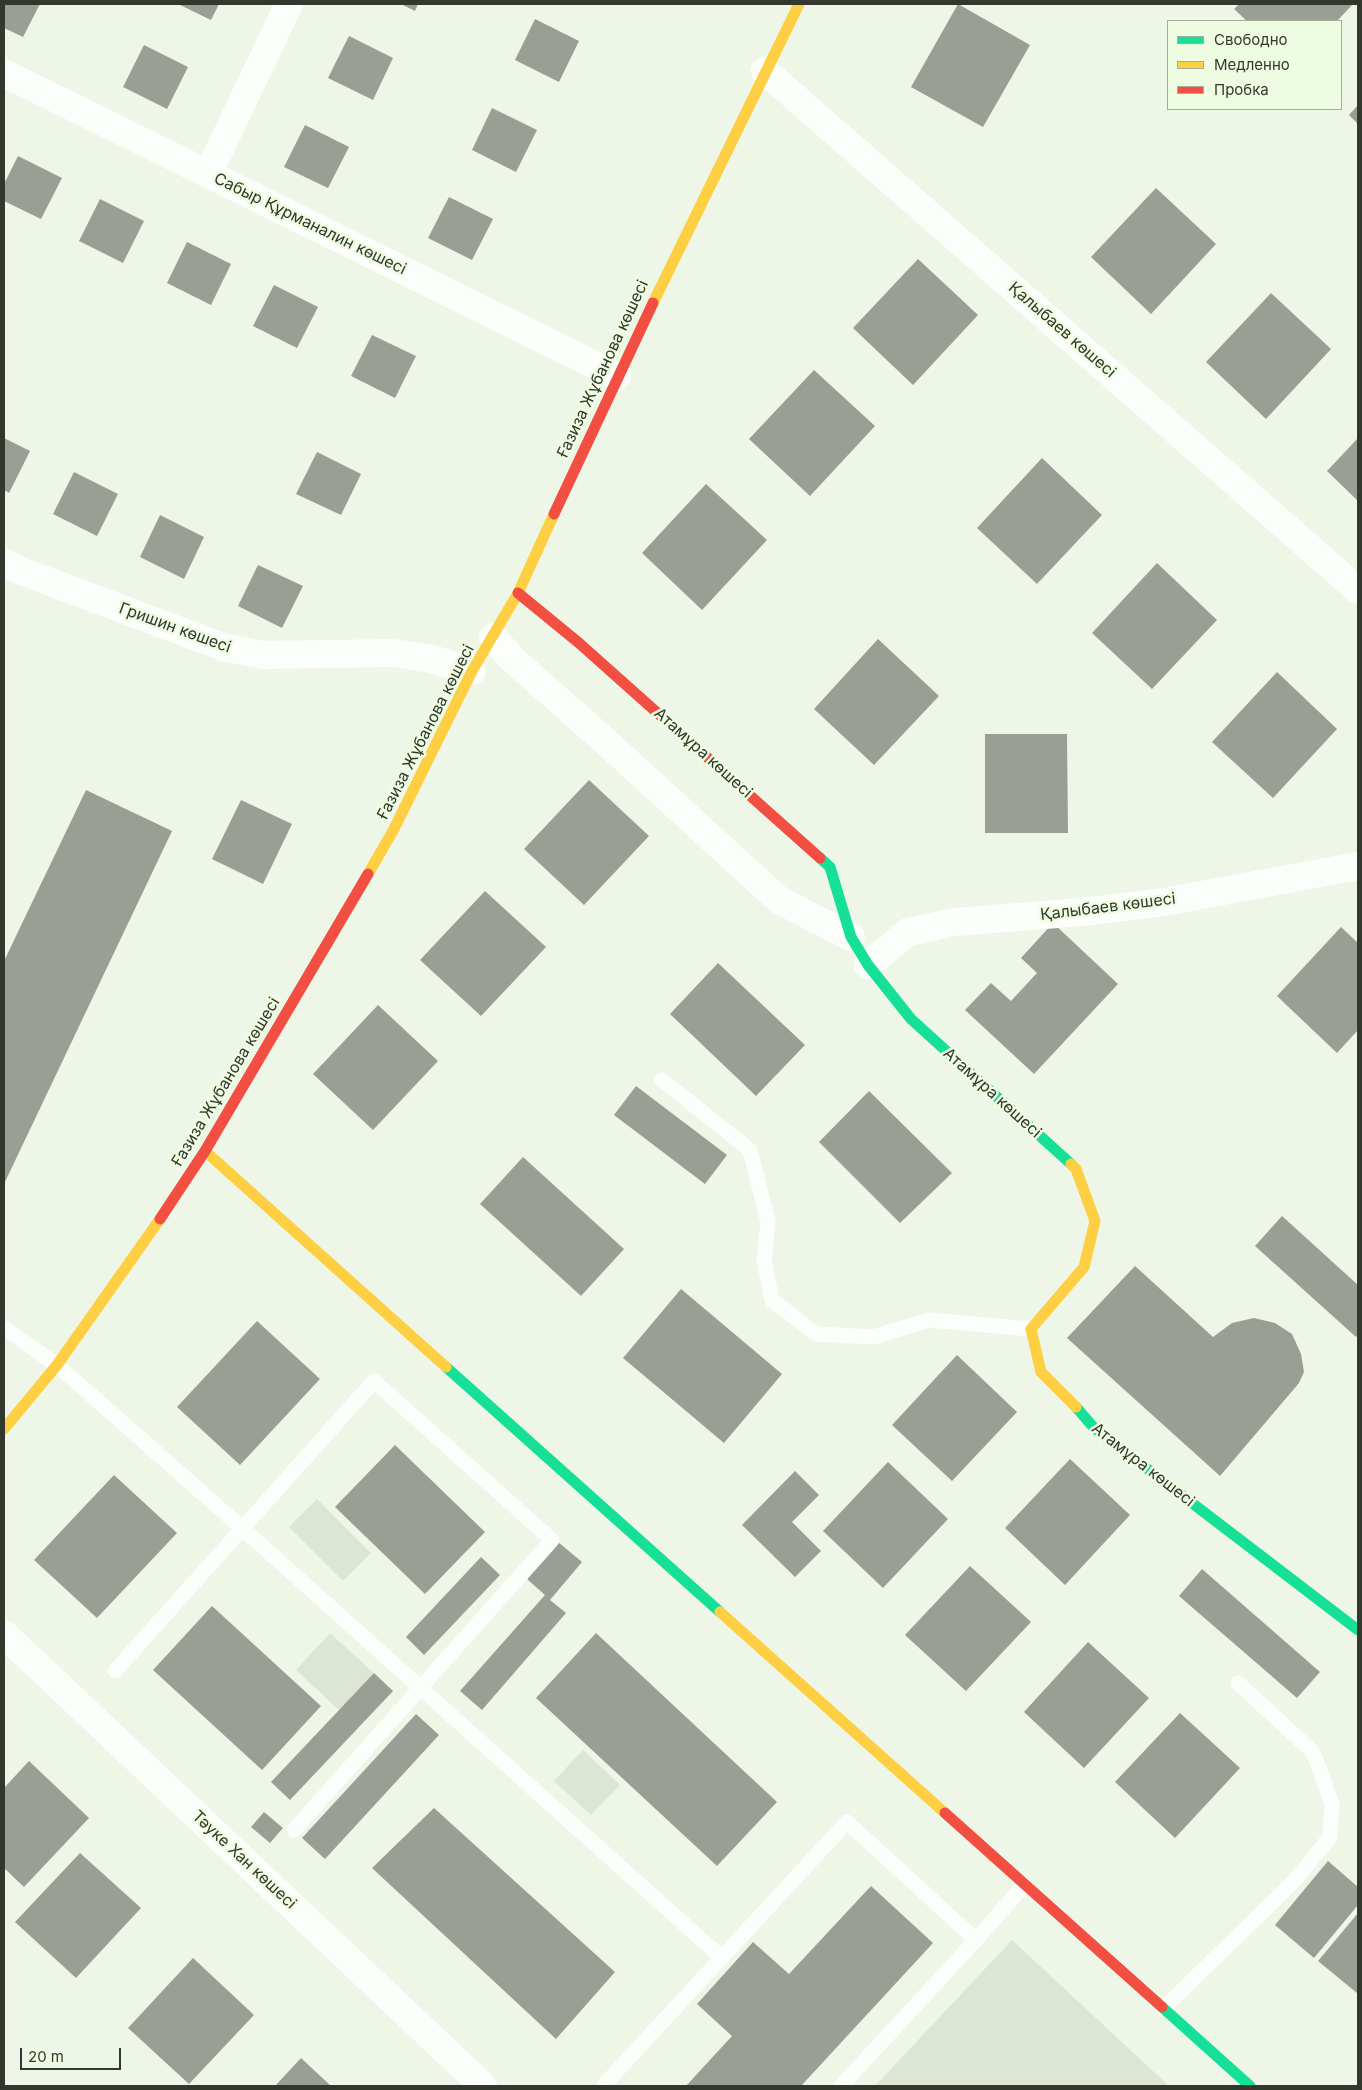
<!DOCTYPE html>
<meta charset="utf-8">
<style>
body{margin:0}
#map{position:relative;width:1362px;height:2090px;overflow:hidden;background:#eef6e7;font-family:Inter,sans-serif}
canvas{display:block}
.frame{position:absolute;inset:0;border:5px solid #33382e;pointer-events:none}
.legend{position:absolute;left:1167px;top:20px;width:175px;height:90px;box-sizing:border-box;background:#eefce1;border:1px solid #a3ae99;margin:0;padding:6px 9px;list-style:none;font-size:15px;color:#33382e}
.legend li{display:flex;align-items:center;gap:10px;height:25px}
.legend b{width:25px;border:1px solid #a3ae99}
.scale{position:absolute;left:20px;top:2048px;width:101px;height:22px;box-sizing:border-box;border:2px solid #33382e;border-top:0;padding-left:6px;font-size:15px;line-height:18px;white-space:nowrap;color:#33382e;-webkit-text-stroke:4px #eefce1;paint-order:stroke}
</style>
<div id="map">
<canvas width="1362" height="2090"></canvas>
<div class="frame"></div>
<ul class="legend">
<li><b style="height:6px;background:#16e098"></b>Свободно</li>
<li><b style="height:6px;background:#ffcf43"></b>Медленно</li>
<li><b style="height:6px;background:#f24e42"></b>Пробка</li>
</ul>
<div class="scale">20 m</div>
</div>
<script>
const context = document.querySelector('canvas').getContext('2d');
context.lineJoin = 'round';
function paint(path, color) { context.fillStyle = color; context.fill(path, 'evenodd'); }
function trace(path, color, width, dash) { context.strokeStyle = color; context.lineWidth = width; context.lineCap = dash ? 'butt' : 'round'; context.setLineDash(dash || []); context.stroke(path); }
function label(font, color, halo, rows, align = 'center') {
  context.font = font + ' Inter,sans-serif'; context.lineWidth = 5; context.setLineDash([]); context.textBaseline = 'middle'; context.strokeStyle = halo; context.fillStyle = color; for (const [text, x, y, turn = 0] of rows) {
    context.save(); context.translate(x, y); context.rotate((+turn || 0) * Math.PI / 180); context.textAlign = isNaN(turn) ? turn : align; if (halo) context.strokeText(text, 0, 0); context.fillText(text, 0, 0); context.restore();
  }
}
paint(new Path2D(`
 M317,1499L371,1553L343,1581L289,1527Z
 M330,1633L374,1673L339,1710L296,1670Z
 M583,1750L620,1785L591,1815L554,1781Z
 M1012,1940L1169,2086H875Z`), '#dde6d5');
paint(new Path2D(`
 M4,4H40L23,37L4,28Z
 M178,4H219L211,20Z
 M401,4H418L415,11Z
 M958,4L1030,45L983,127L911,87Z
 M1239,4H1353L1337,21H1247L1234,9Z
 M535,19L579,41L559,82L515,60Z
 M349,36L393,58L373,100L328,78Z
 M144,45L188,67L167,109L123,87Z
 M1358,105V124L1349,115Z
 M492,108L537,130L516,172L472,150Z
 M305,125L349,147L328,188L284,167Z
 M18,156L62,178L41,219L4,201V184Z
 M1156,188L1216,244L1151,314L1091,257Z
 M449,197L493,219L472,260L428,238Z
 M100,199L144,221L123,263L79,241Z
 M187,242L231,264L211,305L167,283Z
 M918,259L978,315L913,385L853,328Z
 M274,285L318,307L297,348L253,326Z
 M1271,293L1331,349L1266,419L1206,362Z
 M372,335L416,356L395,398L351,376Z
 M814,370L875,426L810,496L749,439Z
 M4,438L30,451L9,493L4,490Z
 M1358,438V501L1327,471Z
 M317,452L361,474L341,515L296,494Z
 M1042,458L1102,515L1037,584L977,528Z
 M74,472L118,494L97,536L53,514Z
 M706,484L767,540L702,610L642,553Z
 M160,515L204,537L184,579L140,557Z
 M1157,563L1217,620L1152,689L1092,633Z
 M258,565L303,586L282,628L238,606Z
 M878,639L939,696L874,765L814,709Z
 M1277,672L1337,729L1273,798L1212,742Z
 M985,734H1067L1068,833H985Z
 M589,780L649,836L584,905L524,849Z
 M86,790L172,831L4,1184V961Z
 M241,800L292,824L263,884L212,859Z
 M485,891L546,947L481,1016L420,960Z
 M1053,923L1118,984L1034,1074L965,1010L991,983L1011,1001L1037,973L1021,958Z
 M1341,927L1358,943V1030L1337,1053L1277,996Z
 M718,963L805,1045L756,1096L670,1014Z
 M378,1005L438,1061L373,1130L313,1074Z
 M636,1086L727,1155L705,1184L614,1115Z
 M869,1091L952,1173L900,1223L819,1142Z
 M523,1157L624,1249L581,1296L480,1204Z
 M1282,1216L1358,1285V1334L1356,1337L1255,1246Z
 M1135,1266L1213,1337L1232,1323L1254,1318L1275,1323L1292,1334L1301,1354L1304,1372L1299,1383L1220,1476L1067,1338Z
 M681,1289L782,1374L724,1443L623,1358Z
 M257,1321L320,1379L240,1465L177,1407Z
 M957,1355L1017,1412L952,1481L892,1425Z
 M395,1445L485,1532L425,1594L335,1507Z
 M1070,1459L1130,1515L1065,1585L1005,1528Z
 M888,1462L948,1519L883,1588L823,1531Z
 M795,1471L819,1495L792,1522L821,1551L795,1577L742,1525Z
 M114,1475L177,1533L97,1618L34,1560Z
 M558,1542L582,1562L550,1600L566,1613L482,1710L460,1691L545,1595L527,1579Z
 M481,1557L500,1575L424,1655L406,1637Z
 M970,1566L1031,1622L966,1691L905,1635Z
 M1202,1569L1320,1672L1297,1698L1179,1596Z
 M212,1606L321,1706L262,1770L153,1670Z
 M596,1633L777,1802L717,1866L536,1698Z
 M1088,1642L1149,1698L1084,1768L1024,1712Z
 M374,1673L393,1691L290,1800L271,1782Z
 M1180,1713L1240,1768L1175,1838L1115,1782Z
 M416,1714L439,1735L325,1859L302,1838Z
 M29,1761L89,1818L24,1887L4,1868V1788Z
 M434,1808L615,1972L556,2039L372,1868Z
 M264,1812L283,1828L270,1843L251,1827Z
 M80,1853L141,1908L76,1978L15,1922Z
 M1328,1861L1358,1887V1905L1314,1958L1275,1925Z
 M871,1886L933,1943L801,2086H686L732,2036L697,2004L753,1942L789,1974Z
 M1358,1913V1992L1357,1993L1318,1961Z
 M193,1958L254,2015L189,2084L128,2028Z
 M301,2058L331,2086H275Z`), '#999f94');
trace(new Path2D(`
 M662,1080L750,1150L768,1222L764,1260L772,1300L816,1334L873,1337L929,1320L1031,1329
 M4,1328L57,1365L242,1528L722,1958
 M115,1671L374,1381L552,1540L294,1830
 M1163,2009L1295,1880L1330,1837L1332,1804L1313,1752L1238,1683
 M603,2086L847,1822L976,1940
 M841,2086L976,1940L1024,1885`), '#fcfefb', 15);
trace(new Path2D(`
 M765,71L1358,590
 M4,73L617,376
 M208,174L289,4
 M4,562L21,571L226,648L264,655L394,653L432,659L472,671
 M493,637L512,659L605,741L779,900L851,937
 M868,965L908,932L955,922L1083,912L1164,902L1358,866
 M4,1634L483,2086`), '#fcfefb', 28);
trace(new Path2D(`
 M820,858L830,867L851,937L868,965L911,1019L1071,1164
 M446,1367L720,1612
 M1076,1407L1094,1428L1358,1630
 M1162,2007L1250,2086`), '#16e098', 11);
trace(new Path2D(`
 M653,303L799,4
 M368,874L394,829L472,671L518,593L554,514
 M205,1151L446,1367
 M1071,1164L1076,1169L1095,1221L1084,1267L1031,1329L1041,1372L1076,1407
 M4,1429L57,1365L160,1219
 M720,1612L945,1813`), '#ffcf43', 11);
trace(new Path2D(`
 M554,514L653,303
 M518,593L579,643L820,858
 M160,1219L205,1151L368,874
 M945,1813L1162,2007`), '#f24e42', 11);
label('16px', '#33382e', '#eefce1', [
 ["Сабыр Құрманалин көшесі",310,224,26],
 ["Қалыбаев көшесі",1062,330,41],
 ["Ғазиза Жұбанова көшесі",603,369,-65],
 ["Гришин көшесі",175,628,20],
 ["Ғазиза Жұбанова көшесі",426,732,-63],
 ["Атамұра көшесі",703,753,42],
 ["Қалыбаев көшесі",1108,907,-7],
 ["Ғазиза Жұбанова көшесі",226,1082,-59],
 ["Атамұра көшесі",992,1093,42],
 ["Атамұра көшесі",1143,1465,38],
 ["Тәуке Хан көшесі",244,1860,43]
]);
</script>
